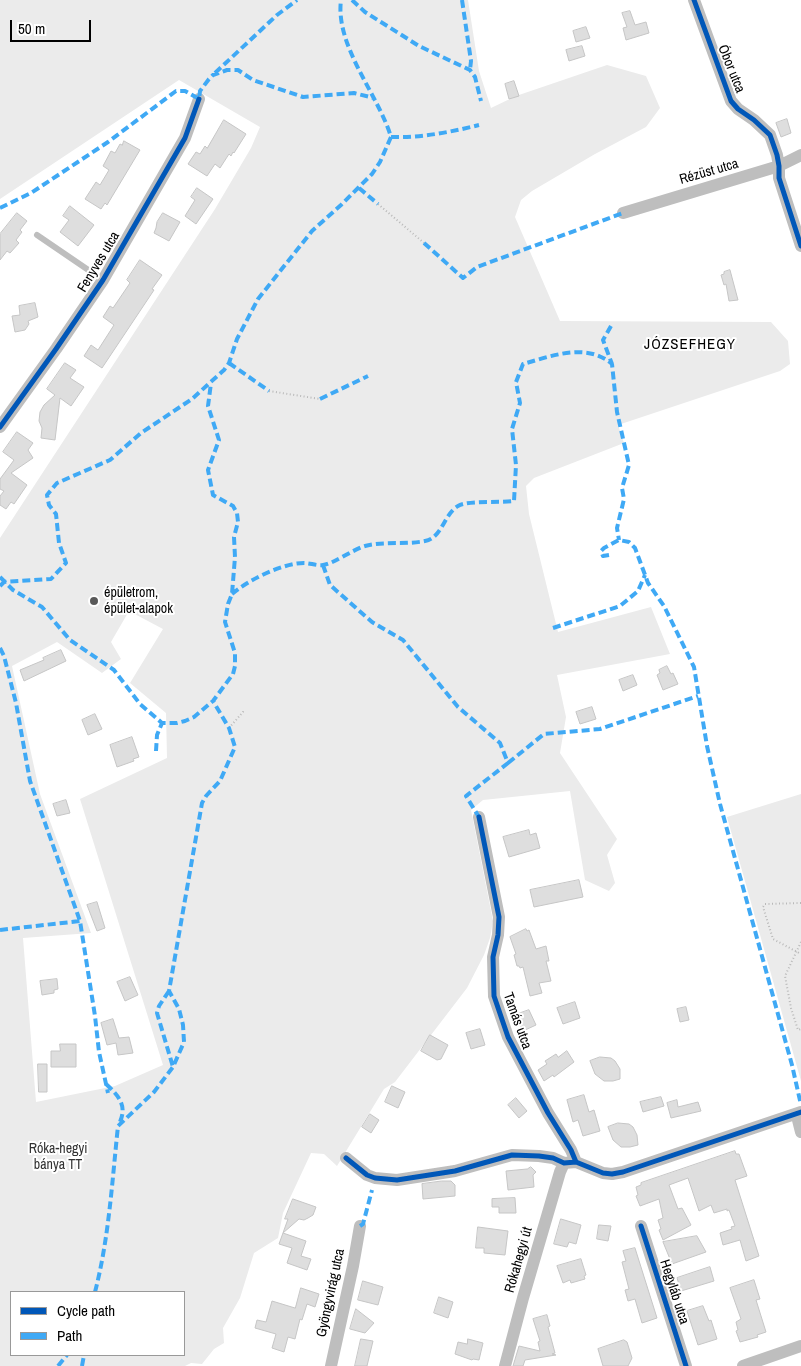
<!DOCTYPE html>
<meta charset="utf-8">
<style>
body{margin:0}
#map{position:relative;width:801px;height:1366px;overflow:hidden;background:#fff;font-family:"Archivo Narrow",sans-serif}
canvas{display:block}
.legend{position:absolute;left:10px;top:1291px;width:175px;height:65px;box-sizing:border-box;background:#fff;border:1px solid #999;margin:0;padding:6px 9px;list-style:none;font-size:15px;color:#000}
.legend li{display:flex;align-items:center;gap:10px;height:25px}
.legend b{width:25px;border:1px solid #999}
.scale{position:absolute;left:10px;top:20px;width:81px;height:22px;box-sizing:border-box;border:2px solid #000;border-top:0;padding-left:6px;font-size:15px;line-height:18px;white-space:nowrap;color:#000;-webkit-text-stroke:4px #fff;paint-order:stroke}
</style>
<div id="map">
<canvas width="801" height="1366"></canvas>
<ul class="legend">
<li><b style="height:6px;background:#0057b8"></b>Cycle path</li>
<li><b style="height:6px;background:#3fa9f5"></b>Path</li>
</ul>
<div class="scale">50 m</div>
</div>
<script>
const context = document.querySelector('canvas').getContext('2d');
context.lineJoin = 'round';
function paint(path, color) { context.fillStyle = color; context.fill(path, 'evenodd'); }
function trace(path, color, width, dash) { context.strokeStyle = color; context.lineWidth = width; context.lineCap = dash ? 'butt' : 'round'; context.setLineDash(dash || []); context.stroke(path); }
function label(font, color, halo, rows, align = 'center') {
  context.font = font + ' "Archivo Narrow",sans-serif'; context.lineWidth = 4; context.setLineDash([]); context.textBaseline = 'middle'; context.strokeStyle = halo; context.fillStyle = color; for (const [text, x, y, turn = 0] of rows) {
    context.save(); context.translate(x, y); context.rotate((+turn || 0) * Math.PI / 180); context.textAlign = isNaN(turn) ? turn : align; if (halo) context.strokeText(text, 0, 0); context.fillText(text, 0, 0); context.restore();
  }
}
paint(new Path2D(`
 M0,0H468L479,71L491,108L516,96L607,65L646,76L660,108L646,127L595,154L532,191L521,200L515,217L560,321L771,322L788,341L790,364L780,371L618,425L624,443L534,478L526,486L529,514L558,632L651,607L670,654L557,675L566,717L560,753L617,839L607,855L615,883L609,891L585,880L570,791L483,800L471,810L493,921L490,938L484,955L467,988L395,1082L384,1089L337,1166L324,1154L311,1153L283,1213L278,1238L254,1253L240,1298L223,1328L224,1343L214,1349L202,1364L191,1363L185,1366H0V538L215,209L251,148L260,127L179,80L0,199ZM129,611L163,629L130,683L166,713L167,758L80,799L163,1065L115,1086L36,1102L23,938L91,933L40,794L12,666L57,642L102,673L121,659L111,642ZM11,1292H184V1355H11Z
 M801,794V1081L727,817Z`), '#ebebeb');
const building = new Path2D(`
 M630,11L635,25L646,22L649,33L626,40L623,28L627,27L622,13Z
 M586,27L590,38L576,42L573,31Z
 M582,46L585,56L569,61L566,50Z
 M514,81L519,96L509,99L505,84Z
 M787,119L791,133L781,137L776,123Z
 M224,120L246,134L234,153L233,152L231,156L229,154L220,168L215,164L207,176L188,164L196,152L200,154L205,146L207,148Z
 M124,141L140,150L107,205L105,203L101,209L85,199L96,182L100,185L109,170L103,166L111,151L115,153L120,144L122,145Z
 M197,188L213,199L196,224L185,216L195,200L191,197Z
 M70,206L94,225L78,246L60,232L69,220L63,216Z
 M17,213L27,221L20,230L22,232L16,240L19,243L10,253L7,251L0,260V234Z
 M163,213L180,222L169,241L154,233L156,228L157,222Z
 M140,260L162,275L152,289L154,290L102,368L84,356L91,345L98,350L114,325L103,317L110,306L113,308L130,283L127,280Z
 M730,270L738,300L729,301L726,284L724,285L721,275L724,274V272Z
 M35,303L38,317L28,321L29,324L25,330L15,332L12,316L20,315L19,306Z
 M65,363L76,370L70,378L84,387L71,406L60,398L55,440L41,438L42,428L39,421L40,412L44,405L55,395L47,389Z
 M17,432L33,443L28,450L33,458L11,473L27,485L14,504L11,502L6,509L0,505V496L4,491L0,489V479L14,460L3,452Z
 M61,650L66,661L24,681L20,670L44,660L43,658Z
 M667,666L671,674L673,673L678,684L663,690L657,675L660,673L659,670Z
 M633,675L637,685L623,691L619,680Z
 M592,707L596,719L580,724L576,712Z
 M95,714L102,729L88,735L82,720Z
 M132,737L139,757L133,759L134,761L117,767L110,745Z
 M66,800L70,813L57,816L53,804Z
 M529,830L530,835L536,833L540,848L509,857L503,837Z
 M579,880L583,897L534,907L530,890Z
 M97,902L105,928L97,931L87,905Z
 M526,929L527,931L529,930L536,949L546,946L549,961H546L551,981L539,983L542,993L530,996L523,967L520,968L519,966H517L514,955L516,954L510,937Z
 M130,977L138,995L125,1001L117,982Z
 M57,979L58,989L54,990V993L42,995L40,981Z
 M575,1002L580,1018L563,1024L557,1008Z
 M686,1007L689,1020L680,1022L677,1009Z
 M529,1010L536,1025L523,1031L518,1020L520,1019L518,1014Z
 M113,1019L119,1038L129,1037L133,1053L118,1055L116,1043L107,1045L101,1023Z
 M480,1029L485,1045L471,1049L466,1033Z
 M430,1035L448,1045L441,1059L437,1060L421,1051Z
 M60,1044H76V1067H51V1051H60Z
 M567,1051L574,1062L554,1077L553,1075L544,1081L538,1070L547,1064L545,1061L556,1054L558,1057Z
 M600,1057L611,1058L615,1061L620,1069V1079L613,1081H604L595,1074L590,1061Z
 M38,1064H47V1092H39Z
 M392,1086L405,1092L398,1108L385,1102Z
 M584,1095L589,1112L594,1110L600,1131L583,1136L578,1120L573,1122L567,1100Z
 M661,1097L664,1106L643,1112L640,1102Z
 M516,1098L527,1111L519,1118L508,1105Z
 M677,1100L678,1107L698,1102L701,1111L671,1118L667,1103Z
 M370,1114L379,1120L371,1133L362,1127Z
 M618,1123L629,1124L633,1127L637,1135L638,1145L630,1147H621L613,1140L608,1127Z
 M735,1151L736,1154H739L747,1176L735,1180L759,1256L746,1261L740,1240L723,1245L720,1233L732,1229L731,1227L735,1226L729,1210L727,1211V1209L714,1213L711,1205L699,1211L688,1178L669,1185L678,1209L682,1208L691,1225L663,1240L659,1230L661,1229L658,1220L663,1218L659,1199L640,1206L636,1196L638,1195L636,1187L641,1185V1183Z
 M531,1167L536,1172L533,1175L534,1187L508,1190L506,1171L527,1169Z
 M442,1181H451L455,1185V1196L423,1199L422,1184Z
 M515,1198L516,1213H499V1207H492V1199Z
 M293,1199L316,1207L313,1215L308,1218L304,1220L299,1219L283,1233L306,1241L301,1256L311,1259L307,1270L287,1263L292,1248L279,1244L288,1219H285Z
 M561,1219L581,1225L576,1244L569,1242L567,1247L554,1244Z
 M599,1225L611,1226L608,1241L597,1239Z
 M478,1227L508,1231L505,1255L484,1253V1248H476Z
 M697,1236L706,1252L672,1264L663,1242Z
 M635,1248L657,1318L642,1323L635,1299L628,1301L625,1290L629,1289L622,1262L626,1261L623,1251Z
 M581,1259L586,1275L584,1276L585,1279L571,1283L570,1280L563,1283L557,1266Z
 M710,1267L714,1281L681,1291L677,1278Z
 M754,1280L760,1299L756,1300L766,1332L757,1335L758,1337L740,1342L736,1331L738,1330L736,1322L741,1319L730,1288Z
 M363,1281L383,1287L378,1305L358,1300Z
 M301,1288L319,1294L315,1307L307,1304L302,1320L300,1319L295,1339L288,1337L284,1352L272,1348L276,1334L255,1328L257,1320L266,1322L272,1301L295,1308Z
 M439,1297L453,1302L448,1318L434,1313Z
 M703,1306L709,1321L711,1320L717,1339L698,1345L687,1311Z
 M356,1309L374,1323L365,1333L350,1329Z
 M547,1315L550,1326L548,1327L555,1353L552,1354L556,1355L525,1360L523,1366H513L519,1346L540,1351L538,1342L540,1341L533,1319Z
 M361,1339L373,1341L367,1366H355Z
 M468,1339L483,1343L479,1360L473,1359L472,1360L455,1354L458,1342L467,1344Z
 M624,1340L627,1342L632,1358L628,1366H603L598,1349Z`);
paint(building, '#dedede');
trace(building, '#c6c6c6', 1);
trace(new Path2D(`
 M378,204L424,243
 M269,391L320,399
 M229,728L243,712V709
 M801,903L765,904L763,907L773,939L801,954
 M801,942L785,976L791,1008L798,1030L801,1029`), '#b9b9b9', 2, [1, 2.5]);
trace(new Path2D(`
 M37,235L103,280`), '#bebebe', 6);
trace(new Path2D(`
 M694,0L731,101L738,109L754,120L770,135L777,155L779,166V178L801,246
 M623,213L779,166L801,155
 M0,427L56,349L103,280L185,138L199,99
 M479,817L499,917L498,935L493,957L494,996L508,1037L548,1113L571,1150L576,1162
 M801,1114L798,1120L801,1132
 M346,1158L367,1175L375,1178L397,1180L455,1171L512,1155L539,1156L553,1158L564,1163L576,1162L603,1173L612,1174L623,1172L801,1112
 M641,1226L686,1366
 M331,1366L353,1266L360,1226
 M505,1366L523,1298L560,1172L564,1163
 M743,1366L801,1346`), '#bebebe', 12);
trace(new Path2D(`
 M352,0L365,12L419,46L470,70L475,77L481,101
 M462,0L471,61L470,70
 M215,73L277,15L297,0
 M391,137C421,138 451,132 479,125
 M359,188L378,204
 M0,208L31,193L108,142L176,91H185L199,99L200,91L209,79L213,75L227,70H238L253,80L303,97L354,93L374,98
 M424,243L463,278L477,267L623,213
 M611,326L603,340L612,364
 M229,363L269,391
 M320,399L368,376
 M609,555L603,556L601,551L604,548L619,540L629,542L635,548L648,583L664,606L694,667L707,746L720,804L792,1065L801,1105
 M323,565L330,585L372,622L403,640L458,707L500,743L508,763L466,796L479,817
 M0,577L13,590L42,607L70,640L114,670L140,704L162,723H177L185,721L194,717L213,701L233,674L235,666V653L225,622L228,604L232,594L235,557L234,537L238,522L237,513L233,506L213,495L208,470L219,440L208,406L211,383
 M0,586L4,582L51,579L66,563L59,543L56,514L49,505L47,495L57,483L110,460L141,433L192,399L224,370L229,363L237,339L258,299L312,231L341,205L372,174L380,162L391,137C378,94 335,46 341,0
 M232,594C248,580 283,563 304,563C310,563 317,566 323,565C333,564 352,550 365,546C384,541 405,545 425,541C442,538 444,514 458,506C468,500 500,503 514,501L516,465L512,429L520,403L516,382L523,364C551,356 587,342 612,364L617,412L629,465L622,488L624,499L617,528L619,540
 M553,628L620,606L638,591L645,575
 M0,648L4,656L16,703L30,781L80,921L95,1016L99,1052L108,1093
 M156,751L157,735L162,723
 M508,763L544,734L600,729L698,696
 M0,930L80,921
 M169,991L159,1006L157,1013L173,1067
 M106,1084C119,1096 128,1106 119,1124
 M360,1226L363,1224L372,1190
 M95,1292C109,1238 112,1182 118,1126L154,1092L173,1067L184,1042L183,1025L179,1009L169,991L202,803L206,796L220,781L235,747L229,728L213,701
 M58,1366L67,1355
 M82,1366L84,1355`), '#3fa9f5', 4, [8, 4]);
trace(new Path2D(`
 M694,0L731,101L738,109L754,120L770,135L777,155L779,166V178L801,246
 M0,427L56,349L103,280L185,138L199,99
 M479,817L499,917L498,935L493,957L494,996L508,1037L548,1113L571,1150L576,1162
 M346,1158L367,1175L375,1178L397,1180L455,1171L512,1155L539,1156L553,1158L564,1163L576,1162L603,1173L612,1174L623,1172L801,1112
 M641,1226L686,1366`), '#0057b8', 5);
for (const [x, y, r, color] of [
 [94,601,5,"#595959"]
]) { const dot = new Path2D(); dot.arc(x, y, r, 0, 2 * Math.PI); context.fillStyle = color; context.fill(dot); trace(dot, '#fff', 2); }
label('14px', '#000', '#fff', [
 ["Óbor utca",731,69,68],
 ["Rézüst utca",709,172,-16],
 ["Fenyves utca",99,262,-59],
 ["Tamás utca",517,1021,70],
 ["Rókahegyi út",519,1260,-74],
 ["Hegyláb utca",674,1292,72],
 ["Gyöngyvirág utca",331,1293,-78]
]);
label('14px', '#000', '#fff', [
 ["épületrom,",104,593],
 ["épület-alapok",104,609]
], 'left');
label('14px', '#313131', '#fff', [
 ["Róka-hegyi",58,1149],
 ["bánya TT",58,1165]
]);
context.letterSpacing = '1px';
label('15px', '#000', '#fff', [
 ["JÓZSEFHEGY",690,345]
]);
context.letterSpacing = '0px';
</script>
